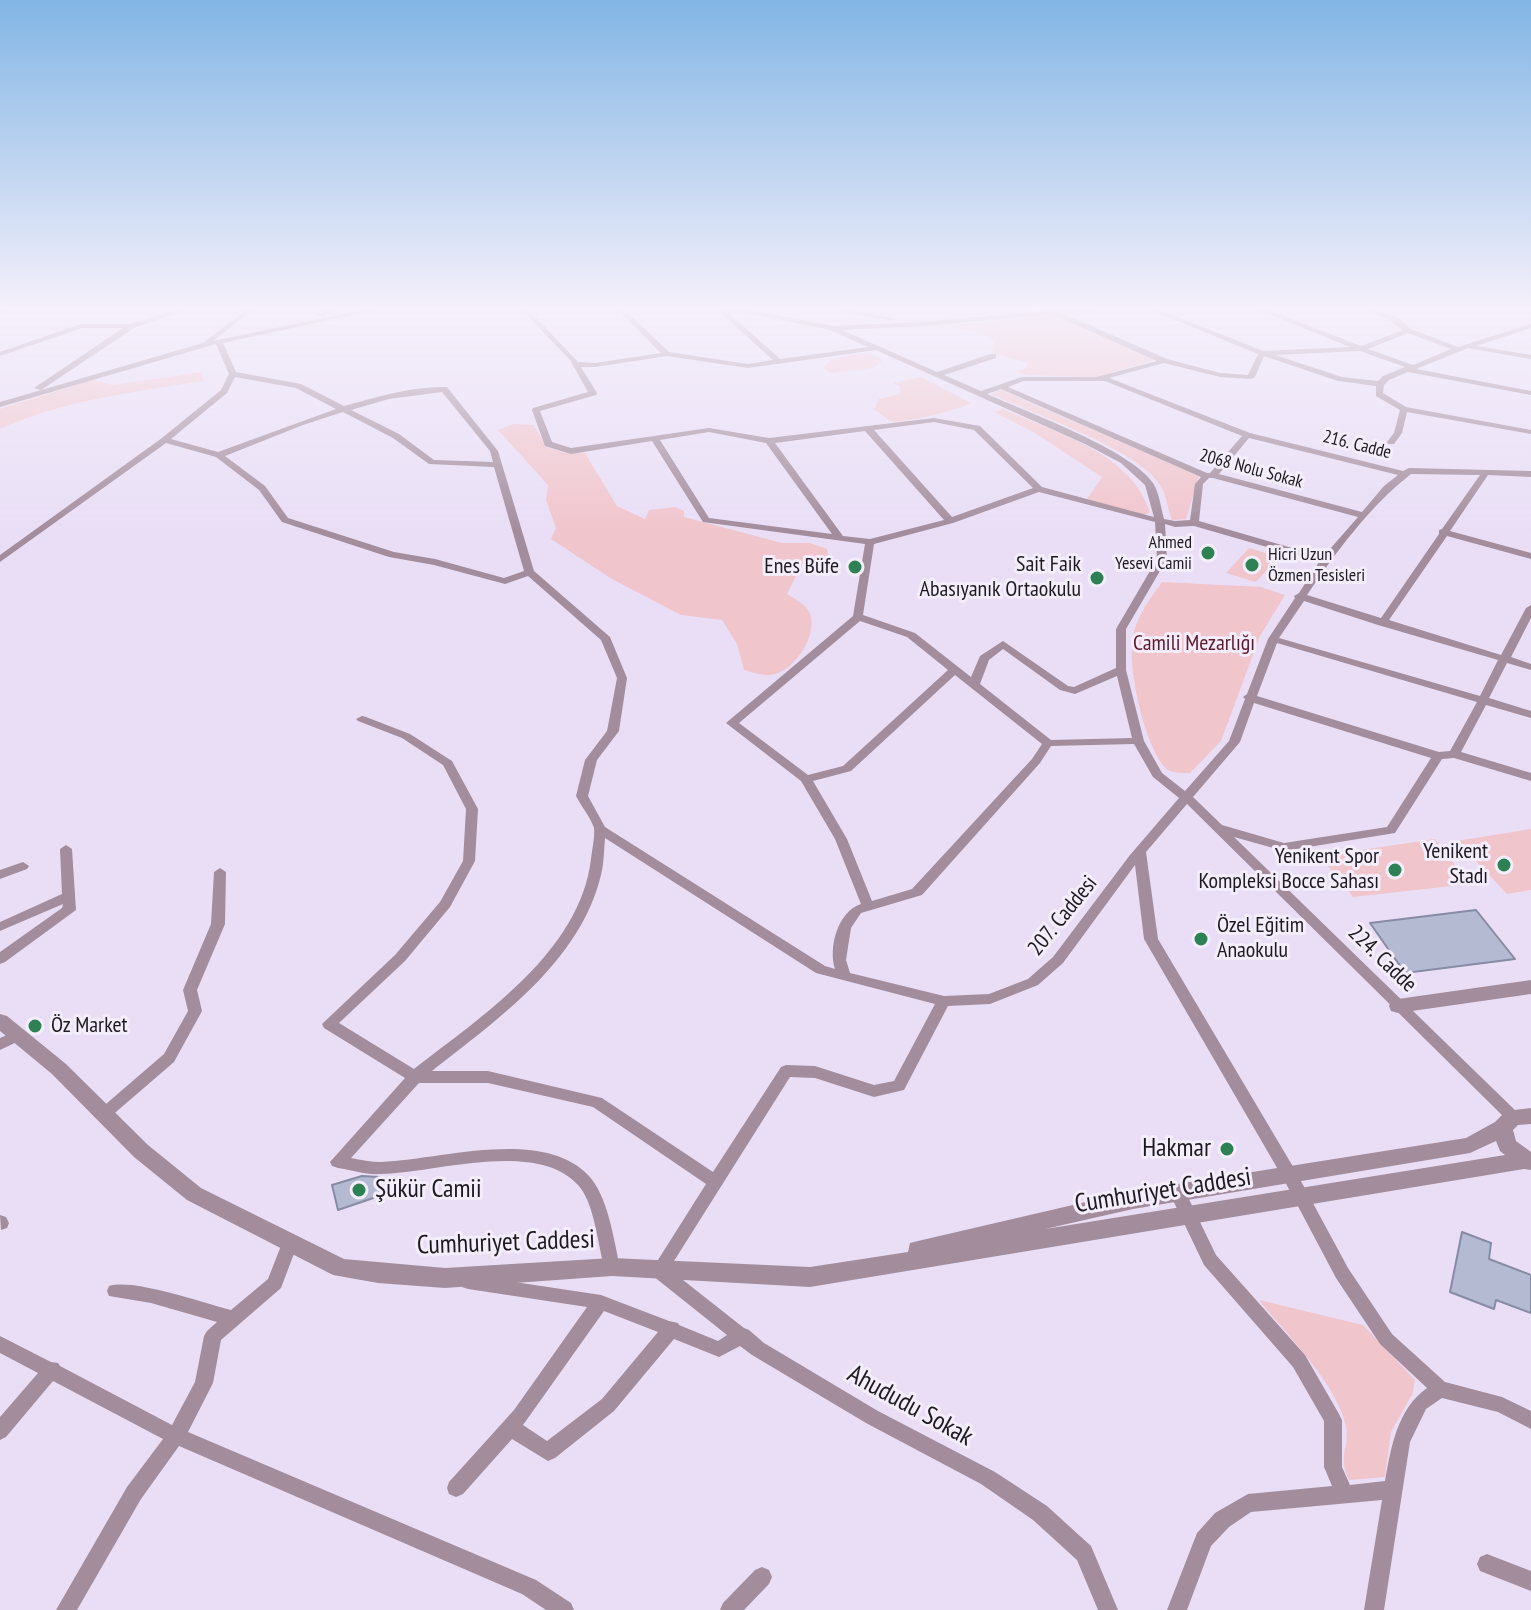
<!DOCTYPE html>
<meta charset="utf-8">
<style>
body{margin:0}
canvas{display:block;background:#e9def6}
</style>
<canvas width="1531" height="1610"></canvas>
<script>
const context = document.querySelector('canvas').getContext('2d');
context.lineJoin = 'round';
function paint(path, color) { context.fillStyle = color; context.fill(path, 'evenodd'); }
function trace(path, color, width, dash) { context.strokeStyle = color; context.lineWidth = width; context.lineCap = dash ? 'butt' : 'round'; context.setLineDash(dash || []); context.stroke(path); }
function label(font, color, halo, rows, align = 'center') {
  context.font = font + ' "PT Sans Narrow",sans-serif'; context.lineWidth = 6; context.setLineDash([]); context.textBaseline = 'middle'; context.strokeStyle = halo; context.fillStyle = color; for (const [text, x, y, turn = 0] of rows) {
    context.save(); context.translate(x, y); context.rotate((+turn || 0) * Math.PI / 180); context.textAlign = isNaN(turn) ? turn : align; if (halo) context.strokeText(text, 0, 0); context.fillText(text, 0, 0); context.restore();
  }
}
paint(new Path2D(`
 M1054,315L1154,360L1096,377L1025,375L1015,371L1026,369L1028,363L993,353L994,342L985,334L949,326Z
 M859,353L879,357L882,362L873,368L830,373L823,367L832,360Z
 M203,372V381C135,392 63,400 0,429V409L92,380L113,385Z
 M921,377L971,403C962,409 899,425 890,421C885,418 879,412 874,409L879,399L900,394V386L893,383Z
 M1001,390L1199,476L1186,519L1172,520C1168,510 1166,494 1160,485C1139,450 1030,412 991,394Z
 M1003,409C1055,433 1132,452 1150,513L1142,515L1087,499L1102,477L1035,433L994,412Z
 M514,424L534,425L546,447L566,453H585L617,506L645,519L649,510L675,507L684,511V517L782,543H810L827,549L830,563L815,559L802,564L787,594C795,599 806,604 810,614C818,635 795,669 775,674C765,677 754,673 744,670L737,644L722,620L681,615L612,579L551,539L556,528L546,500L548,485L498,430Z
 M1249,548L1279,557L1256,582L1226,573Z
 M1162,582L1261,587L1285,595L1260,636L1221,741L1190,773C1179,773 1169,774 1162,764C1144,739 1129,674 1132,643C1134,620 1149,600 1162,582Z
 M1531,829V890L1507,894L1457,841Z
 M1435,839L1470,884L1353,897L1320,856Z
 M1259,1300L1363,1325L1415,1380L1413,1393L1391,1432L1385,1477L1349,1480C1337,1453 1350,1450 1346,1427C1339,1386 1285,1333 1259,1300Z`), '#f1c5cc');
const building = new Path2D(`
 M1476,910L1515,959L1405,973L1370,923Z
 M362,1176L380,1177L385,1194L338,1210L332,1185Z
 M1462,1232L1491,1243L1489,1259L1531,1275V1313L1496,1300L1494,1309L1450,1292Z`);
paint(building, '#b5bad3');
trace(building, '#878ba3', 2);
paint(new Path2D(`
 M21,306L0,311V307Z
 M187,306H197L134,328L41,390L34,388L123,328H82L0,356V352L81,324H130Z
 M251,306H258L213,341L381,306H394L223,343L236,372L301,384L344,406C376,397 413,386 447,387L498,451L534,571L610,637L627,678L619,731L597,760L588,796L605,827L825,966L835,969C828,948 838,911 861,904L835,839L801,781L726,723L853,616L865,544L703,522L652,441L571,454L545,446L532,410L533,408L588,392L570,360L518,306H525L578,362L595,363L661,353L614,306H621L669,352L748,364L773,360L713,306H731L833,326L923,322L1095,306H1120L1117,308L1062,313L1167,359L1220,373L1248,375L1258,354L1141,306H1150L1263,351L1350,347L1249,306H1258L1361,346L1403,330L1391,321L1357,306H1366L1397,317L1411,329L1458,347L1531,324V328L1476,346L1531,355V359L1468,348L1416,369L1531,391V395L1408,372L1389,380L1384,385L1383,393L1406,407L1531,430V434L1407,412L1402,433L1394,444H1388L1387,442L1394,433L1400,410L1376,396V386L1338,381L1264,356L1255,377L1251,379L1220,377L1164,363L1109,378L1250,433L1403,471L1409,468L1531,471V477L1488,475L1450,531L1531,553V559L1447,536L1389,620L1501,655L1526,608L1531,605V618L1511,657L1531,664V670L1507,663L1489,698L1531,711V718L1486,705L1461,752L1531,773V781L1454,758L1442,759L1395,833L1284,851L1234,837L1518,1113L1521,1117L1518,1121L1513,1123L1508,1121L1187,804L1146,852L1158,939L1295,1170L1348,1268L1392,1334L1445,1382L1502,1397L1531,1411V1429L1498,1412L1442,1398L1426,1409L1410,1442L1384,1610H1364L1382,1500L1251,1512L1229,1527L1211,1546L1187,1610H1167L1197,1533L1215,1513L1248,1494L1332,1486L1324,1467V1421L1293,1367L1204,1265L1169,1192L1171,1187L1177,1186L1183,1187L1216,1255L1305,1355L1339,1414L1342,1420V1467L1350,1485L1385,1481C1391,1448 1397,1409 1427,1388L1380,1344L1336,1278L1283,1178L1144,939L1135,865L1063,963L1038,985L990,1004L948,1006L904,1090L874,1097L815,1078L790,1077L669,1269L744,1328L749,1330L764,1343L878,1411L995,1472L1047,1506L1091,1546L1118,1610H1098L1077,1560L1033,1520L981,1484L866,1423L752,1355L740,1346L719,1357L674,1339L614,1411L555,1458L548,1461L512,1439L463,1494L456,1497L449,1494L447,1488L449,1482L514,1410L587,1307L468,1289L462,1287L460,1282L462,1277L468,1275L601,1295L669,1321L678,1323L679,1325L718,1341L727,1335L653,1276L651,1271L706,1184L593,1107L488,1083H419L351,1158C361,1160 371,1162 381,1162C440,1160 541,1127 588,1175C608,1195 614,1241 620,1267L618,1272L612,1274L606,1272L604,1267C598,1244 594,1202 578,1185C536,1139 435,1173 381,1174C366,1175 352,1170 338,1168L332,1166L330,1162L405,1078L324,1028L322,1024L395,955L440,902L463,861L466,809L443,765L402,738L358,721L356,719L362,716L366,717L410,734L452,761L478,809L475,861L450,907L405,961L339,1023L414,1069C482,1016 580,952 591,859C592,850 595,837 594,828C591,818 581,806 576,796L585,760L607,731L617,678L601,640L528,576L505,584L434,565L389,557L282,522L259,490L216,457L166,443L0,562V555L162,438L221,390L229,374L216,344L0,407V402L203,343ZM723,308L830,330L868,347L780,359ZM1052,314L1157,361L1096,377H1022L981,391L944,375L996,358V354H990L937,372L842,330L923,326ZM1408,333L1451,349L1413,365L1368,349ZM876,350L1085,444L1121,463L1145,485L1154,517L1042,487L980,426L934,418L769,438L709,428L571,448L552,442L540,411L596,395L597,393L581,367H595L667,356L748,368ZM1360,351L1405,367L1383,376L1378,381L1342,377L1275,355ZM235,377L296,388L336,409L218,452L171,439L227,393ZM1023,381H1105L1242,436L1210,473H1207L1008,387ZM1001,389L1201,477L1195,484L1190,520L1175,521L1164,519C1161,508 1159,492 1153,483C1131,450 1027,412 987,394ZM442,392L490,451L493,462L434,460L399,434L351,410L389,399ZM343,412L393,438L429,464L494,467L524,571L504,578L435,559L394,552L288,518L265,486L225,456L303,425ZM934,422L974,430L1033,488L952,517L874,430ZM865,431L944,520L870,539L843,536L775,443ZM709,432L766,443L832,534L709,518L660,440ZM1249,438L1398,475L1384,486L1362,512L1219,474ZM1411,474L1480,475L1442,529L1439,530V534L1381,618L1307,595C1336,552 1370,506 1411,474ZM1209,478H1213L1358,517L1323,557L1199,521L1203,484ZM1039,492L1155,522L1157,559L1116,629V668L1074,687L1068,686L1003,641L980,656L971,677L915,633L863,615L874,544L953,523ZM1165,524L1175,527L1194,526L1319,562L1299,593L1294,596L1295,598L1268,639L1247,694L1243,697L1245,699L1229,741L1185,791L1162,773L1144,741L1126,670V629L1167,559ZM1304,601L1378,625L1498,660L1480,696L1279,638ZM860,621L907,637L948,670L843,766L808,775L739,723ZM1277,643L1477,702L1450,751L1439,752L1257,696ZM1003,649L1060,690L1075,694L1117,676L1132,738L1051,740L980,684L989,660ZM955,675L1042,744L1032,759L912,889L872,901L847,839L813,781L851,771ZM1254,703L1431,758L1387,827L1284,843L1222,825L1193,797L1240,742ZM1134,744L1153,777L1179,798L1130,855L1053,957L1028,979L989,994L944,996L850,973L846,960L851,928L861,913L922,895L1040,763L1051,746ZM605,838L816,973L935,1004L894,1081L874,1085L815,1066L786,1065L781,1067L713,1172L602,1098L488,1071H432C498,1019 580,962 601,875C604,863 604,850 605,838ZM604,1311L658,1332L602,1399L547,1441L523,1425Z
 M334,306H342L323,317L316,315Z
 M836,306H843L848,309L896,319L892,321L844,312Z
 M66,845L72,849L76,910L5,962L0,964V952L62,908L63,904L0,931V922L62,894L60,849Z
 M23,862L29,866L27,869L0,879V870Z
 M220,868L226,872L225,924L197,990L202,1011L174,1062L109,1118L104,1120L99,1118L96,1114L99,1110L164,1054L188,1011L183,990L211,924L214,872Z
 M16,1031L21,1032L23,1036L21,1040L0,1050V1038Z
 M0,1215L6,1217L9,1223L7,1228L1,1230Z
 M290,1236L296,1238L298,1243L281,1288L221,1340L213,1383L188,1432L536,1580L571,1603L574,1610H546L522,1594L179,1446L141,1499L77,1610H56L127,1487L163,1439L53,1381L6,1437L0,1440V1417L38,1373L0,1353V1336L51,1362L58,1363L60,1366L172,1425L195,1382L204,1336L207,1331L217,1322L151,1303L109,1296L107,1291L109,1286C133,1278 204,1303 231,1310L268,1279L284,1238Z
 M1487,1554L1531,1571V1591L1480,1571L1477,1564L1480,1557Z
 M762,1567L769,1570L772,1577L769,1584L744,1610H720L723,1603L755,1570Z`), '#a38d9c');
paint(new Path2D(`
 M1521,306H1531V310L1523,308Z
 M1531,980V994L1398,1013L1391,1011L1389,1006L1391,1001L1398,999Z
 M0,1014L7,1016L66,1064L148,1145L201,1188L344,1259L445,1268L612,1258L810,1267L908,1252L910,1243L918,1241L1133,1191L1466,1138L1495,1122L1506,1111L1531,1108V1124L1518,1125L1513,1130L1516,1141L1531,1152V1170L1524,1169L810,1287L612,1276L445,1288L378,1283L333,1275L187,1200L134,1157L52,1074L0,1031ZM1496,1141L1500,1151L1505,1155L1045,1229L1133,1209L1470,1153Z`), '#a38d9c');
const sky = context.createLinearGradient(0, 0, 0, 531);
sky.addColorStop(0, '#82b5e5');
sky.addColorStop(0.58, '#f5f0fb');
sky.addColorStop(1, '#f5f0fb00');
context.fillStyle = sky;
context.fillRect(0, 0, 1531, 531);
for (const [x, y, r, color] of [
 [1208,553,8,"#2e8153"],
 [1252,565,8,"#2e8153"],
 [855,567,8,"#2e8153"],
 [1097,578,8,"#2e8153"],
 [1504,865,8,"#2e8153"],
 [1395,870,8,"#2e8153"],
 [1201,939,8,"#2e8153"],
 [35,1026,8,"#2e8153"],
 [1227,1149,8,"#2e8153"],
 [359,1190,8,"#2e8153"]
]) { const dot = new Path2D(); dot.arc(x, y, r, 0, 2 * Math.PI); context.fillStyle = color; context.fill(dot); trace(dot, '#f4edfc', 3); }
label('18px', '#1e1a22', '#f4edfc', [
 ["216. Cadde",1357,445,14],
 ["2068 Nolu Sokak",1251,469,15]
]);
label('18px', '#1e1a22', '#f4edfc', [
 ["Ahmed",1192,543],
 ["Yesevi Camii",1192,564],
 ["Hicri Uzun",1268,555,"left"],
 ["Özmen Tesisleri",1268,576,"left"]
], 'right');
label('22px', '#1e1a22', '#f4edfc', [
 ["Sait Faik",1081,565],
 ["Abasıyanık Ortaokulu",1081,590],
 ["Enes Büfe",839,567],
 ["Yenikent",1488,852],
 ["Stadı",1488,877],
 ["Yenikent Spor",1379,857],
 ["Kompleksi Bocce Sahası",1379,882],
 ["Özel Eğitim",1217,926,"left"],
 ["Anaokulu",1217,951,"left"],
 ["Öz Market",51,1026,"left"]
], 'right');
label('22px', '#61182d', '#f4edfc', [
 ["Camili Mezarlığı",1194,644]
]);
label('22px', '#1e1a22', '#f4edfc', [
 ["207. Caddesi",1063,916,-51],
 ["224. Cadde",1382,959,44]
]);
label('26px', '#1e1a22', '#f4edfc', [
 ["Hakmar",1211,1149],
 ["Şükür Camii",375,1190,"left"]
], 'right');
label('26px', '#1e1a22', '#f4edfc', [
 ["Cumhuriyet Caddesi",1163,1191,-9],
 ["Cumhuriyet Caddesi",506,1243,-2],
 ["Ahududu Sokak",910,1406,29]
]);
</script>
